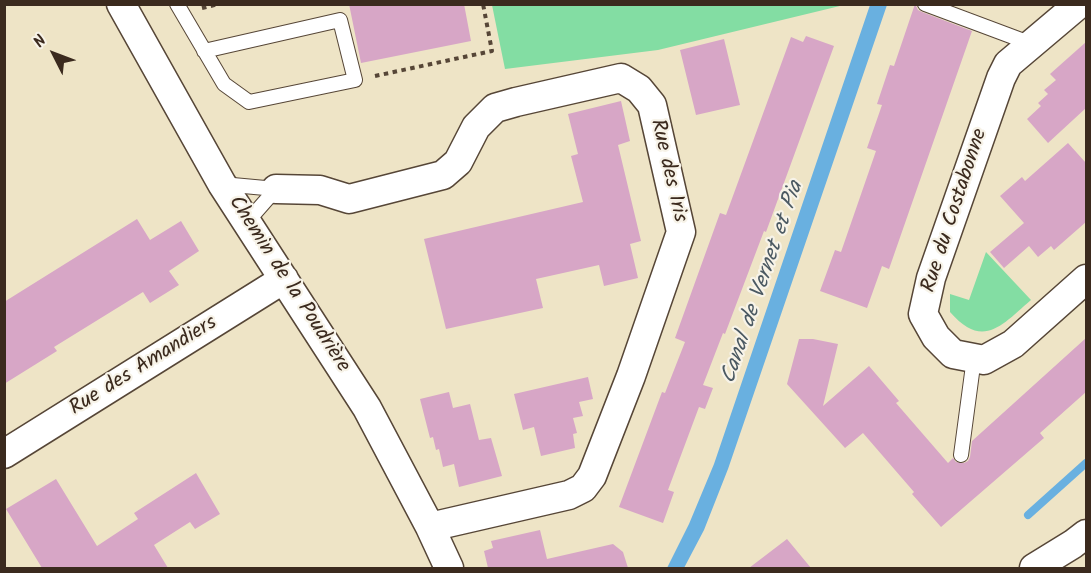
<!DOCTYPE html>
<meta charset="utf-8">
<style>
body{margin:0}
#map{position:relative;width:1091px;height:573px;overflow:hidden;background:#eee4c6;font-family:Kalam,sans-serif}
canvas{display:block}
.frame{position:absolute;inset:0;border:6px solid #3b2a1e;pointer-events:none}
.north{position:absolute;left:24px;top:24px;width:60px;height:60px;-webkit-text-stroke:4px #f7f3e8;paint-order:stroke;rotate:312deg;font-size:16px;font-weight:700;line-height:24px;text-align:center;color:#3b2a1e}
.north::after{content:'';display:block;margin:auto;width:21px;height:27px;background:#3b2a1e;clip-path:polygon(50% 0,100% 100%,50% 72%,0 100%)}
</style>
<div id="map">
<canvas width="1091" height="573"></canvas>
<div class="frame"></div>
<div class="north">N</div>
</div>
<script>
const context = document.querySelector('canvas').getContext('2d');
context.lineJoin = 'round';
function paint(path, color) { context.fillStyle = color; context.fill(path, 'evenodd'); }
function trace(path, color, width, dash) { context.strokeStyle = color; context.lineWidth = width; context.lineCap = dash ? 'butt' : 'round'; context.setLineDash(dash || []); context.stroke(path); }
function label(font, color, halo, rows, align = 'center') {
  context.font = font + ' Kalam,sans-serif'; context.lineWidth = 4.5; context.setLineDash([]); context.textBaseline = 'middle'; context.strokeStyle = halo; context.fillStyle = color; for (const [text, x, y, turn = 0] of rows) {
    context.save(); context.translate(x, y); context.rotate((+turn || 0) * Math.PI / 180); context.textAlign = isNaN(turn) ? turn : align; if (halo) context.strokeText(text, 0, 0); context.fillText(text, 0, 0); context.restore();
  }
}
paint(new Path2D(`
 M492,5V4L844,5L658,50L505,69Z
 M986,252L1031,300C1002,325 983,350 950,312V294L969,300Z`), '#83dda3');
paint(new Path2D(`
 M870,5H887L728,469L704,530L684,568H667L689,524L714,464Z`), '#69b0e0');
trace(new Path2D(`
 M1028,515L1086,463`), '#69b0e0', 8);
paint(new Path2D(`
 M349,4H464L471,41L361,63Z
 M915,4L918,10L922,12L972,31L889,269L882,266L867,308L820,291L835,250L841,252L876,151L867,148L882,105L877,104L890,65L894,66Z
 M806,36L834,46L766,232L764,231L725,334L723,333L703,385L713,388L705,409L699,407L668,490L674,492L663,523L619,507L662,392L665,393L685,342L675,338L720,213L726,215L791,37L803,42Z
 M724,39L740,105L696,115L680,50Z
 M1086,42V108L1048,143L1027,119L1041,106L1038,103L1048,94L1044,90L1056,80L1050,74Z
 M621,101L630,141L618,145L641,241L630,244L638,278L604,286L599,265L536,279L543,308L446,329L424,239L583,202L571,156L578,154L568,114Z
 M1068,143L1086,163V222L1054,250L1051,246L1038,257L1029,246L1004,268L990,252L1024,223L1000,196L1022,177L1025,181Z
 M137,219L150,240L181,221L199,251L169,271L179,285L150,303L143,292L54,347L57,351L4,384V302Z
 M1086,338V392L1040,433L1044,438L941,527L912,494L914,492L863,433L845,448L787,384L799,339H813L838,344L823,406L869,366L899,401L896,403L948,463L953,458L956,462L964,463L968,461L970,457L972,441Z
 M588,377L593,399L579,402L583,416L573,418L577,433L573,434L575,448L541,456L534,427L523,430L514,394Z
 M449,392L453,408L470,404L479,440L491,438L502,476L459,487L454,464L443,467L439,449L436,450L433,437L430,438L420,399Z
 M196,473L220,514L195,529L190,522L154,545L168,568H42L6,509L56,479L97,546L138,519L134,513Z
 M540,530L547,559L613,544L623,552L628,568H488L484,551L493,548L491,541Z
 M787,539L811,568H749Z`), '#d7a6c6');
const lane = new Path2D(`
 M177,4L224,84L249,102L355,80L340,20L204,51
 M925,4L1032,44
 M222,184L276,189
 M247,222L276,189
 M961,455L974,358`);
const street = new Path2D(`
 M121,4L222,184L367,408L430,527L449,568
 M1079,4L1008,64L1001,78L931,278L923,314L936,337L953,354L984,360L1013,344L1086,279
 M276,189L320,190L349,199L443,175L458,162L476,127L495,108L516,102L621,78L639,89L652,105L681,232L631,376L592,476L583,488L569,495L430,527
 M4,454L284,279
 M1034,568L1073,544L1086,534`);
trace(lane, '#564637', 16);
trace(street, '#564637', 31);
trace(new Path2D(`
 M202,8L219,4
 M375,76L492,51L483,4`), '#564637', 4, [4.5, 4.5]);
trace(lane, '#fff', 14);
trace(street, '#fff', 28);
label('21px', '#3b2a1e', '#f7f3e8', [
 ["Rue des Iris",667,171,77],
 ["Rue du Costabonne",956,211,-72],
 ["Chemin de la Poudrière",288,285,57],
 ["Rue des Amandiers",144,367,-32]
]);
label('italic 22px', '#4b5962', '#f7f3e8', [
 ["Canal de Vernet et Pia",764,283,-71]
]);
</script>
